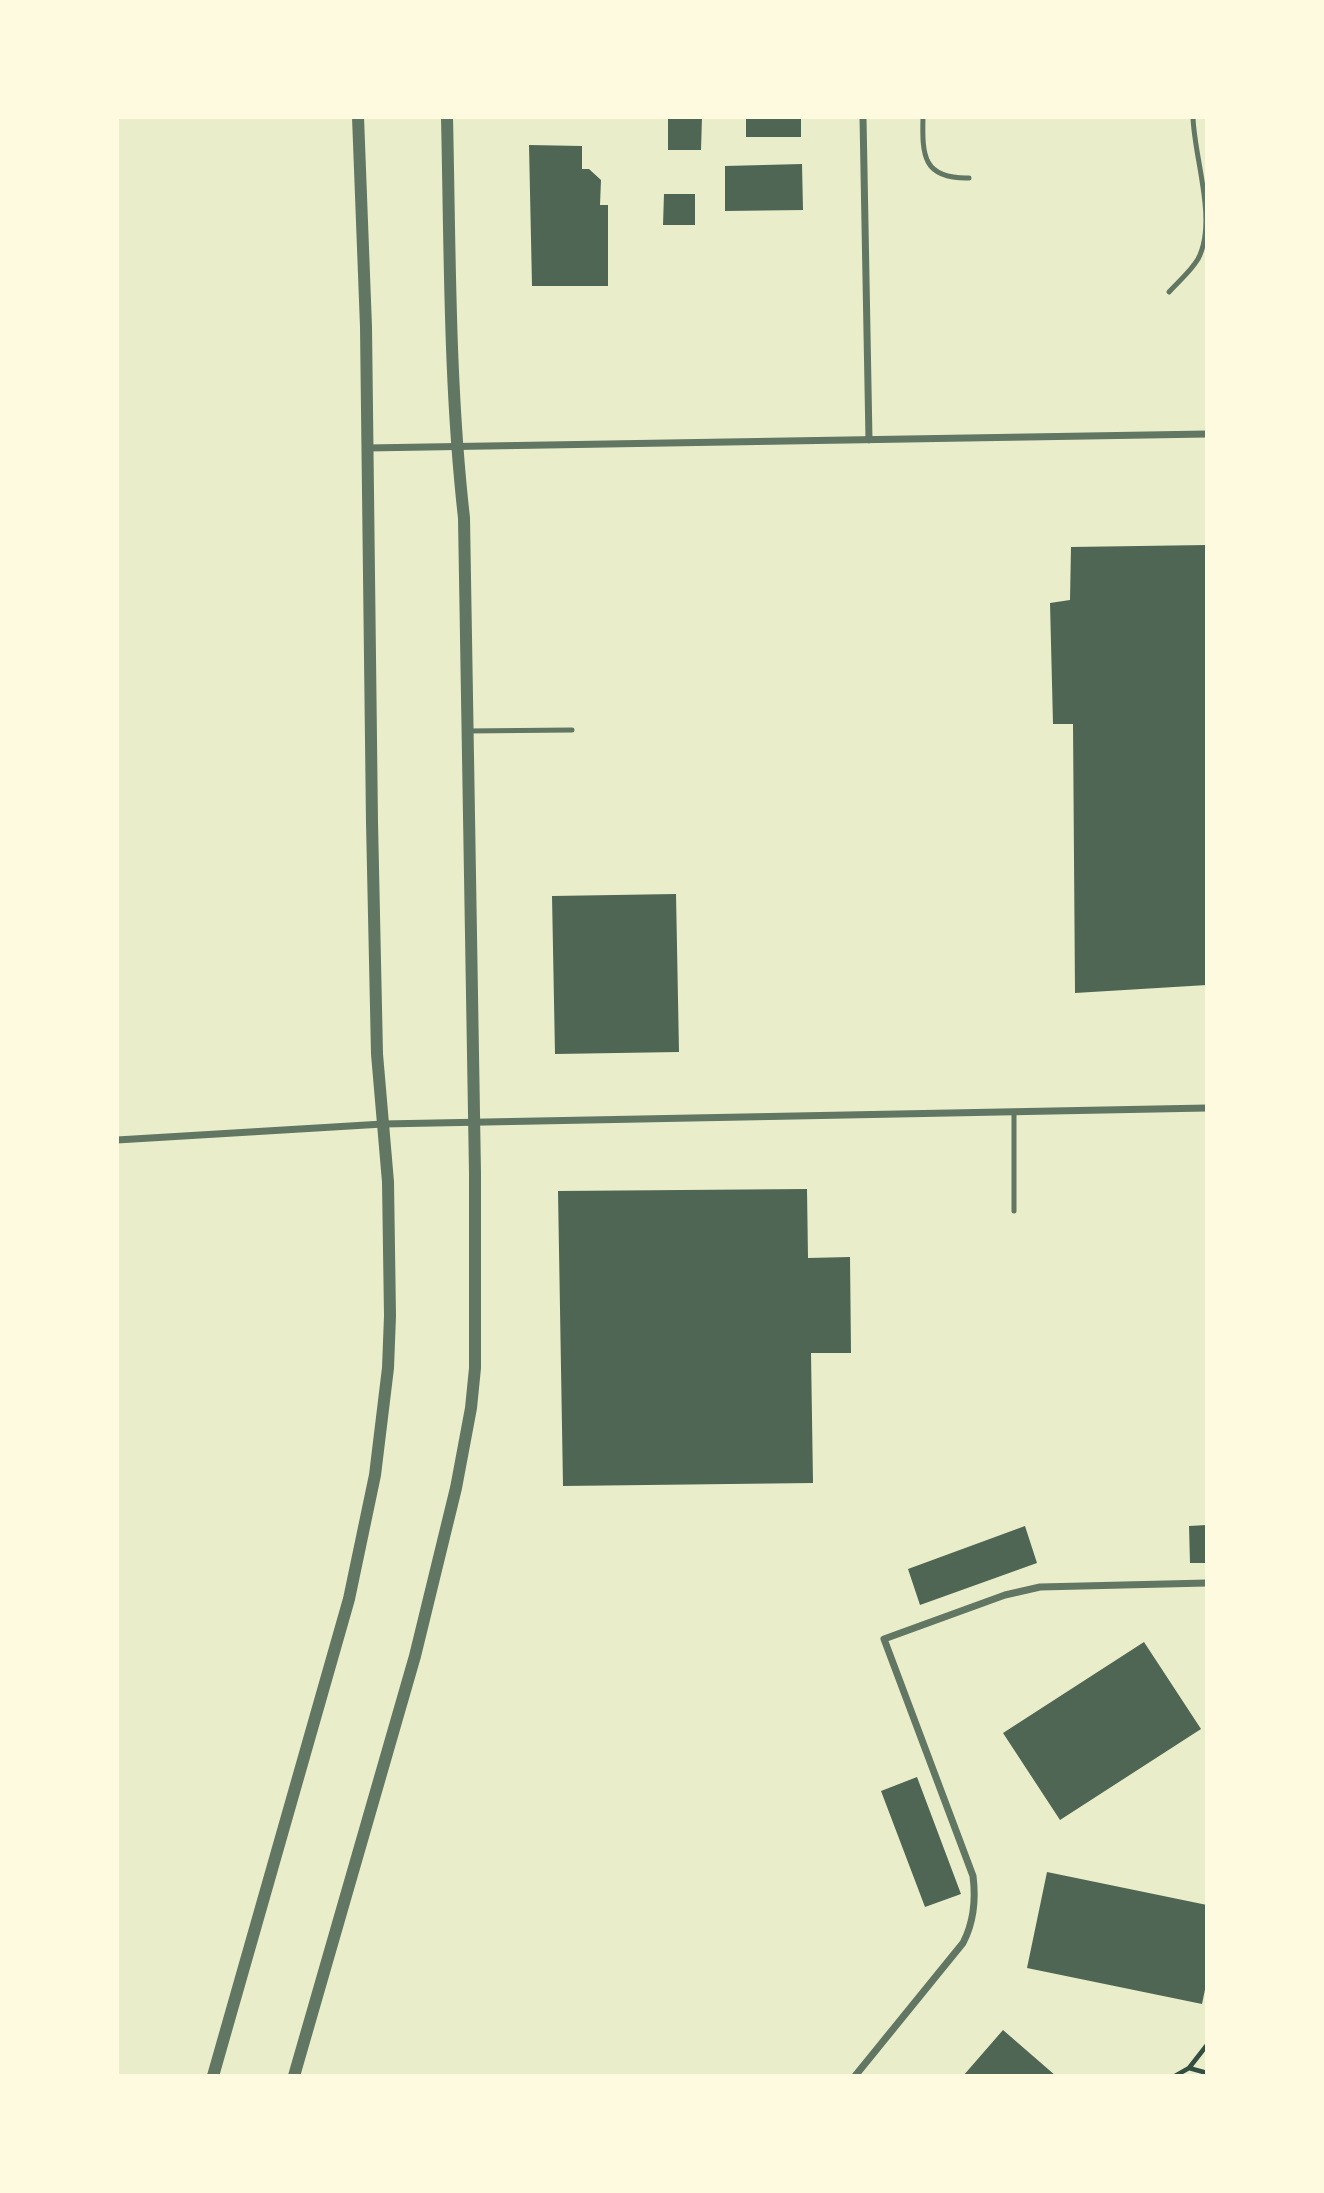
<!DOCTYPE html>
<style>
body{margin:0}
#map{position:relative;width:1324px;height:2193px;overflow:hidden;background:#e9edc9;font-family:Arial,sans-serif}
canvas{display:block}
.frame{position:absolute;inset:0;border:119px solid #fefae0;pointer-events:none}
</style>
<div id="map">
<canvas width="1324" height="2193"></canvas>
<div class="frame"></div>
</div>
<script>
const context = document.querySelector('canvas').getContext('2d');
context.lineJoin = 'round';
function paint(path, color) { context.fillStyle = color; context.fill(path, 'evenodd'); }
function trace(path, color, width, dash) { context.strokeStyle = color; context.lineWidth = width; context.lineCap = dash ? 'butt' : 'round'; context.setLineDash(dash || []); context.stroke(path); }
paint(new Path2D(`
 M668,117H702L701,150H668Z
 M746,117H801V137H746Z
 M529,145L582,146V169H589L601,180L600,205H608V286H532Z
 M802,164L803,210L725,211V166Z
 M664,194H695V225H663Z
 M1207,545V985L1075,993L1073,724H1053L1050,603L1070,600L1071,547Z
 M676,894L679,1052L555,1054L552,896Z
 M807,1189L808,1258L850,1257L851,1353H811L813,1483L563,1486L558,1191Z
 M1207,1525V1563H1190L1189,1526Z
 M1025,1526L1037,1563L920,1605L908,1569Z
 M1144,1642L1201,1729L1060,1820L1003,1733Z
 M917,1777L961,1894L925,1907L881,1791Z
 M1047,1872L1207,1905V1980L1202,2004L1027,1968Z
 M1003,2030L1056,2076H963Z`), '#4f6655');
trace(new Path2D(`
 M1189,2068L1207,2073
 M1175,2076L1189,2068L1207,2045`), '#344e41', 4.5);
trace(new Path2D(`
 M923,117C922,156 923,179 969,178
 M1169,292C1178,282 1191,271 1198,259C1218,221 1194,158 1193,117
 M467,731L572,730
 M1014,1113V1211`), '#617663', 5);
trace(new Path2D(`
 M863,117L869,440
 M367,448L1207,434
 M117,1140L383,1124L1207,1108
 M855,2076L963,1943C974,1922 976,1900 973,1876L884,1639L1005,1595L1040,1587L1207,1583`), '#617663', 7);
trace(new Path2D(`
 M213,2076L349,1599L375,1475L388,1368L390,1316L388,1182L377,1054L372,822L366,327L358,117
 M294,2076L415,1656L456,1488L471,1408L475,1368V1173L464,518C449,385 450,251 447,117`), '#617663', 12);
</script>
